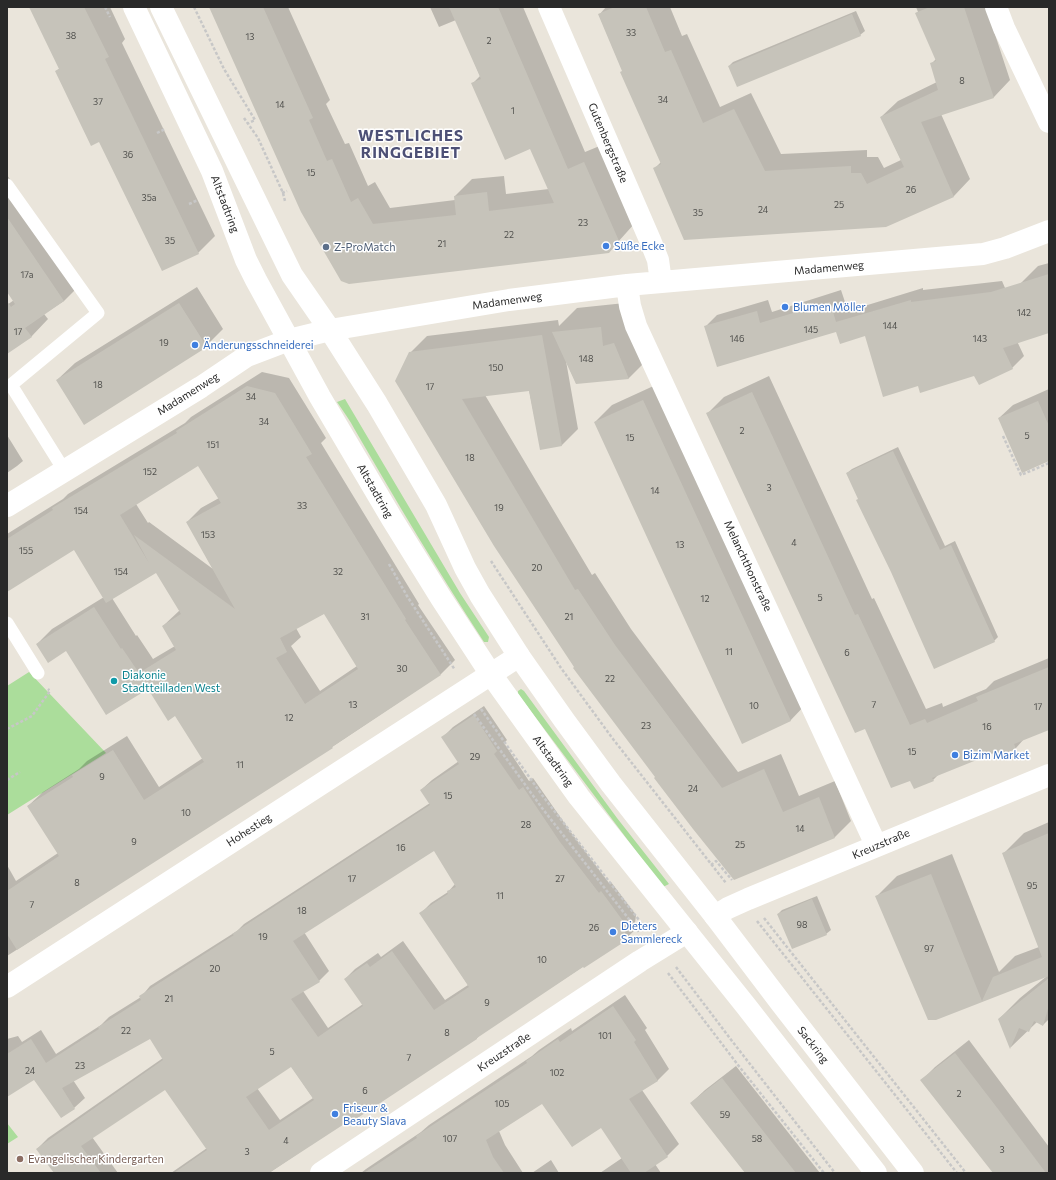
<!DOCTYPE html>
<meta charset="utf-8">
<style>
body{margin:0}
#map{position:relative;width:1056px;height:1180px;overflow:hidden;background:#eae5db;font-family:Commissioner,sans-serif}
canvas{display:block}
.frame{position:absolute;inset:0;border:8px solid #292929;pointer-events:none}
</style>
<div id="map">
<canvas width="1056" height="1180"></canvas>
<div class="frame"></div>
</div>
<script>
const context = document.querySelector('canvas').getContext('2d');
context.lineJoin = 'round';
function paint(path, color) { context.fillStyle = color; context.fill(path, 'evenodd'); }
function trace(path, color, width, dash) { context.strokeStyle = color; context.lineWidth = width; context.lineCap = dash ? 'butt' : 'round'; context.setLineDash(dash || []); context.stroke(path); }
function label(font, color, halo, rows, align = 'center') {
  context.font = font + ' Commissioner,sans-serif'; context.lineWidth = 3; context.setLineDash([]); context.textBaseline = 'middle'; context.strokeStyle = halo; context.fillStyle = color; for (const [text, x, y, turn = 0] of rows) {
    context.save(); context.translate(x, y); context.rotate((+turn || 0) * Math.PI / 180); context.textAlign = isNaN(turn) ? turn : align; if (halo) context.strokeText(text, 0, 0); context.fillText(text, 0, 0); context.restore();
  }
}
paint(new Path2D(`
 M345,399L460,593L489,637L488,642H484L482,639C438,571 396,501 355,430C350,420 343,411 337,402Z
 M29,672L106,753L7,815V686Z
 M521,689L524,691L617,818L669,884L663,887L518,694V691Z
 M7,1123L18,1137L7,1144Z`), '#abdd9b');
paint(new Path2D(`
 M30,7H110L125,39L122,43L215,236L198,253L100,141L56,71L60,68Z
 M210,7H288L330,100L326,104L345,144L349,143L368,186L375,182L390,208L455,200V196L472,179L504,176L506,194L549,189L531,148L473,83L480,76L456,20L439,27L430,7H523L585,152L602,145L635,223L609,252L349,283Z
 M606,7H670L682,36L687,34L720,107L751,93L781,154L867,150V157H878L884,168L901,160L881,117L898,101L937,82L931,64L936,59L916,13L918,12L916,7H986L1010,80L994,97L941,114L970,179L954,196L886,226L655,168L661,162L599,15Z
 M856,11L865,31L860,35L729,66L733,62Z
 M7,175L81,284L64,301L44,314L48,319L31,337L7,353V305L14,300L7,290Z
 M1049,263V332L1021,283L1038,266Z
 M1002,281L1021,325L1016,339L1024,356L1012,368L919,385L866,335L836,331L705,327L717,315L768,300L772,312L841,290L848,311L923,288V290Z
 M197,287L223,329L206,346L57,380L75,363Z
 M625,303L653,354L629,378L576,383L566,361L578,429L562,445L541,449L529,390L485,395L592,575L595,573L631,629L738,772L781,754L799,796L835,781L851,821L835,837L735,878L657,777L575,667L410,353L427,336L558,320L559,326L577,308Z
 M262,372L289,378L326,438L321,443L419,604L418,605L455,660L441,674L332,747L7,956V865L16,881L58,853L28,806L43,792L79,769L87,761L127,736L159,787L203,758L175,715L148,687L67,650L37,644L52,629L104,597L74,549L7,591V534L63,499L68,494L185,423L191,417ZM198,465L219,498L201,508L187,522L213,569L149,522L148,523L136,504ZM156,571L180,610L163,626L175,646L153,659L137,635L136,636L112,598ZM325,613L357,666L320,691L291,646L301,637L296,628Z
 M769,376L872,599L874,598L926,709L942,703L943,707L986,689L994,681L1049,658V729L1024,739L1016,748L996,756L995,751L939,774L933,780H911L865,728L707,414L724,397Z
 M660,383L807,703L790,721L595,422L612,405Z
 M1049,389V460L999,418L1013,405Z
 M7,435L23,461L17,466L7,473Z
 M898,447L945,546L955,541L998,637L994,641L859,499L847,473L852,469Z
 M484,706L507,740L504,743L529,781L533,778L570,831L609,883L611,882L636,915L634,931L623,941L584,966L482,1033L477,1038L355,1115L269,1173H171L207,1148L166,1088L92,1137L118,1173H55L37,1149L48,1138L163,1058L150,1038L73,1080L85,1098L74,1108L62,1117L34,1079L7,1096V1039L18,1036L22,1042L41,1030L56,1054L101,1025L109,1017L141,997L150,986L237,931L244,924L430,803L421,790L432,780L459,761L443,737L453,727ZM434,849L455,884L448,892L431,903L421,913L468,985L445,1000L403,941L381,957L378,953L355,969L345,979L363,1004L328,1028L303,991L319,981L329,971L304,932ZM291,1066L313,1098L280,1120L257,1088Z
 M1049,822V1019L1043,1025L1037,1022L1011,1047L999,1019L1020,998L1047,976L936,1019L877,896L897,876L952,854L999,972L1015,956L1039,947L1003,854L1024,833Z
 M817,896L831,930L826,934L778,914L782,910Z
 M625,995L647,1028L645,1030L669,1069L657,1081L642,1090L679,1144L667,1156L655,1164L661,1173H600L622,1158L601,1127L543,1102L499,1131L505,1145L523,1173H361L366,1169L421,1132L429,1125L532,1056L539,1050L571,1028L572,1031Z
 M969,1040L1049,1147V1173H994L922,1080L935,1067Z
 M736,1066L820,1173H747L691,1103L705,1090Z
 M551,1160L559,1173H532Z`), '#0003');
paint(new Path2D(`
 M29,7H84L109,57L105,59L199,254L162,271L99,142L91,146L55,71L59,69Z
 M209,7H263L313,118L309,120L327,161L332,159L351,202L358,198L373,224L456,215L454,196L487,192L489,211L554,203L530,149L505,160L471,83L481,79L449,7H498L568,169L584,162L619,241L609,253L349,284L341,281L301,212Z
 M615,7H646L665,52L671,50L703,123L734,109L765,171L851,166V173H861L867,184L904,167L880,117L938,90L930,63L936,61L915,13L930,7H964L994,98L921,122L954,197L886,227L684,240L653,168L661,164L620,72L622,71L598,14Z
 M852,14L861,36L737,87L728,66Z
 M7,217L64,301L25,328L32,337L7,354V301L11,307L15,304L7,292Z
 M1049,274V333L1003,348L1013,369L979,385L974,376L920,393L918,386L883,397L865,336L840,344L836,332L717,367L704,326L757,311L760,323L830,302L836,322L911,300V302L991,292Z
 M179,303L207,347L84,425L56,380Z
 M601,327L603,346L614,343L629,379L576,384L552,332Z
 M542,335L562,446L540,450L529,391L462,399L575,590L578,589L615,645L722,788L764,769L783,812L819,797L835,838L734,880L693,829L654,778L655,777L573,668L574,667L494,546L395,381L409,352Z
 M247,386L275,393L312,454L306,457L406,619L405,620L441,675L332,747L333,748L17,950L7,934V891L59,856L27,806L73,777L72,775L113,750L144,800L204,762L175,716L168,721L148,689L106,715L66,651L48,663L36,644L94,607L121,649L122,648L139,673L176,650L162,626L181,614L156,573L106,603L74,550L7,592V539L53,510L52,508L177,433L176,431ZM198,466L221,503L186,522L235,609L134,535L149,563L120,515ZM324,614L358,669L305,704L276,658L287,652L280,638Z
 M752,392L855,615L858,614L910,725L925,719L927,723L978,701L976,697L1049,667V730L1014,744L1016,749L996,757L994,753L932,778L934,781L914,789L910,781L891,788L865,729L855,733L706,413Z
 M643,400L791,721L742,744L594,422Z
 M1038,401L1049,426V461L1022,473L998,418Z
 M893,451L940,550L951,545L995,642L934,669L891,572L856,500L858,499L846,473Z
 M474,715L497,751L494,754L519,790L523,787L560,842L599,893L601,891L626,925L624,942L584,968L583,967L477,1038V1039L356,1119L355,1117L269,1173H174L207,1150L165,1090L81,1146L101,1173H54L36,1149L163,1060L150,1039L62,1088L75,1109L61,1118L34,1080L7,1097V1054L31,1039L46,1063L99,1029L98,1027L141,1000L139,996L234,935L232,934L430,805L420,790L459,764L441,737ZM434,851L456,887L447,891L448,894L419,913L469,987L434,1010L392,951L370,967L367,963L344,979L363,1006L318,1037L291,999L320,982L293,941ZM291,1067L314,1100L269,1130L246,1097Z
 M1049,833V976L936,1020H928L875,896L931,874L982,1001L993,977L1042,957L1002,853Z
 M812,899L827,935L792,949L777,914Z
 M1049,978V1005L1043,1026L1034,1021L1029,1032L1019,1028L1010,1049L998,1019Z
 M613,1006L636,1040L634,1042L658,1081L629,1099L668,1157L644,1173H631L601,1128L572,1147L542,1104L486,1140L493,1157L504,1173H364L417,1138L416,1136L527,1063L526,1061L558,1039L560,1042Z
 M955,1053L998,1109L1046,1173H993L920,1080Z
 M722,1078L760,1127L796,1173H745L690,1103Z`), '#c6c3ba');
trace(new Path2D(`
 M105,7L110,17
 M194,7L224,69L255,120L247,124
 M244,118L258,138L283,193L285,201
 M157,133L165,129
 M282,193L287,191
 M189,204L198,200
 M1003,436L1021,475L1049,463
 M491,561L561,668L613,739L726,883
 M389,564L407,596L455,670
 M481,709L542,795L646,929
 M474,714L542,808L639,932
 M7,729L32,716L50,691L48,689
 M7,780L20,772
 M711,865L716,861L732,880
 M764,918L966,1173
 M757,921L957,1173
 M676,967L732,1041L835,1173
 M668,973L738,1065L824,1173`), '#c7c7c7', 2.5, [3, 2]);
trace(new Path2D(`
 M7,185L98,313L11,385L64,470
 M7,623L38,673`), '#fff', 13);
trace(new Path2D(`
 M549,7L650,240L658,260L661,282
 M996,7L1004,28L1049,122
 M627,285L630,306L636,326L876,845
 M330,330L509,300L627,285L983,254L1005,248L1049,231
 M715,916L728,908L748,899L1049,775
 M7,987L519,656
 M321,1173L640,961L687,932`), '#fff', 22);
trace(new Path2D(`
 M7,506L201,387L247,356L289,340L330,330`), '#fff', 22);
trace(new Path2D(`
 M134,7L212,171L246,260L256,280L320,397L392,519L441,598L490,673L579,797L746,1006L876,1173
 M161,7L292,275L330,330L377,404L436,505L465,568L480,595L519,656L564,720L611,784L715,916L781,1003L913,1173`), '#fff', 22);
for (const [x, y, r, color] of [
 [606,246,4,"#3f7fe0"],
 [326,247,4,"#5c6f8a"],
 [785,307,4,"#3f7fe0"],
 [195,345,4,"#3f7fe0"],
 [114,681,4,"#0f9aa8"],
 [955,755,4,"#3f7fe0"],
 [613,932,4,"#3f7fe0"],
 [335,1114,4,"#3f7fe0"],
 [20,1159,4,"#8d6e63"]
]) { const dot = new Path2D(); dot.arc(x, y, r, 0, 2 * Math.PI); context.fillStyle = color; context.fill(dot); trace(dot, '#fff', 1.5); }
label('9px', '#50504d', null, [
 ["33",631,33],
 ["38",71,36],
 ["13",250,37],
 ["2",489,41],
 ["8",962,81],
 ["34",663,100],
 ["37",98,102],
 ["14",280,105],
 ["1",513,111],
 ["36",128,155],
 ["15",311,173],
 ["26",911,190],
 ["35a",149,198],
 ["25",839,205],
 ["24",763,210],
 ["35",698,213],
 ["23",583,223],
 ["22",509,235],
 ["35",170,241],
 ["21",442,244],
 ["17a",27,275],
 ["142",1024,313],
 ["144",890,326],
 ["145",811,330],
 ["17",18,332],
 ["146",737,339],
 ["143",980,339],
 ["19",164,343],
 ["148",586,359],
 ["150",496,368],
 ["18",98,385],
 ["17",430,387],
 ["34",251,397],
 ["34",264,422],
 ["2",742,431],
 ["5",1027,436],
 ["15",630,438],
 ["151",213,445],
 ["18",470,458],
 ["152",150,472],
 ["3",769,488],
 ["14",655,491],
 ["33",302,506],
 ["19",499,508],
 ["154",81,511],
 ["153",208,535],
 ["4",794,543],
 ["13",680,545],
 ["155",26,551],
 ["20",537,568],
 ["154",121,572],
 ["32",338,572],
 ["5",820,598],
 ["12",705,599],
 ["31",365,617],
 ["21",569,617],
 ["11",729,652],
 ["6",847,653],
 ["30",402,669],
 ["22",610,679],
 ["13",353,705],
 ["7",874,705],
 ["10",754,706],
 ["17",1038,707],
 ["12",289,718],
 ["23",646,726],
 ["16",987,727],
 ["15",912,752],
 ["29",475,757],
 ["11",240,765],
 ["9",102,777],
 ["24",693,789],
 ["15",448,796],
 ["10",186,813],
 ["28",526,825],
 ["14",800,829],
 ["9",134,842],
 ["25",740,845],
 ["16",401,848],
 ["17",352,879],
 ["27",560,879],
 ["8",77,883],
 ["95",1032,886],
 ["11",500,896],
 ["7",32,905],
 ["18",302,911],
 ["98",802,925],
 ["26",594,928],
 ["19",263,937],
 ["97",929,949],
 ["10",542,960],
 ["20",215,969],
 ["21",169,999],
 ["9",487,1003],
 ["22",126,1031],
 ["8",447,1033],
 ["101",605,1036],
 ["5",272,1052],
 ["7",409,1058],
 ["23",80,1066],
 ["24",30,1071],
 ["102",557,1073],
 ["6",365,1091],
 ["2",959,1094],
 ["105",502,1104],
 ["59",725,1115],
 ["107",450,1139],
 ["58",757,1139],
 ["4",286,1141],
 ["3",1002,1150],
 ["3",247,1152]
]);
label('11px', '#292929', '#fff', [
 ["Gutenbergstraße",608,143,67],
 ["Altstadtring",225,204,69],
 ["Madamenweg",829,268,-5],
 ["Madamenweg",507,301,-8],
 ["Madamenweg",188,394,-32],
 ["Altstadtring",375,491,60],
 ["Melanchthonstraße",748,566,65],
 ["Altstadtring",553,761,54],
 ["Hohestieg",249,830,-33],
 ["Kreuzstraße",881,844,-23],
 ["Sackring",813,1045,52],
 ["Kreuzstraße",504,1052,-34]
]);
label('11px', '#366cbe', '#fff', [
 ["Süße Ecke",614,246],
 ["Blumen Möller",793,307],
 ["Änderungsschneiderei",203,345],
 ["Bizim Market",963,755],
 ["Dieters",621,926],
 ["Sammlereck",621,939],
 ["Friseur &",343,1108],
 ["Beauty Slava",343,1121]
], 'left');
label('11px', '#4e5e75', '#fff', [
 ["Z-ProMatch",334,247]
], 'left');
label('11px', '#0d838f', '#fff', [
 ["Diakonie",122,675],
 ["Stadtteilladen West",122,688]
], 'left');
label('11px', '#785e54', '#fff', [
 ["Evangelischer Kindergarten",28,1159]
], 'left');
context.letterSpacing = '1px';
label('bold 15px', '#4d5076', '#fff', [
 ["WESTLICHES",411,136],
 ["RINGGEBIET",411,153]
]);
context.letterSpacing = '0px';
</script>
